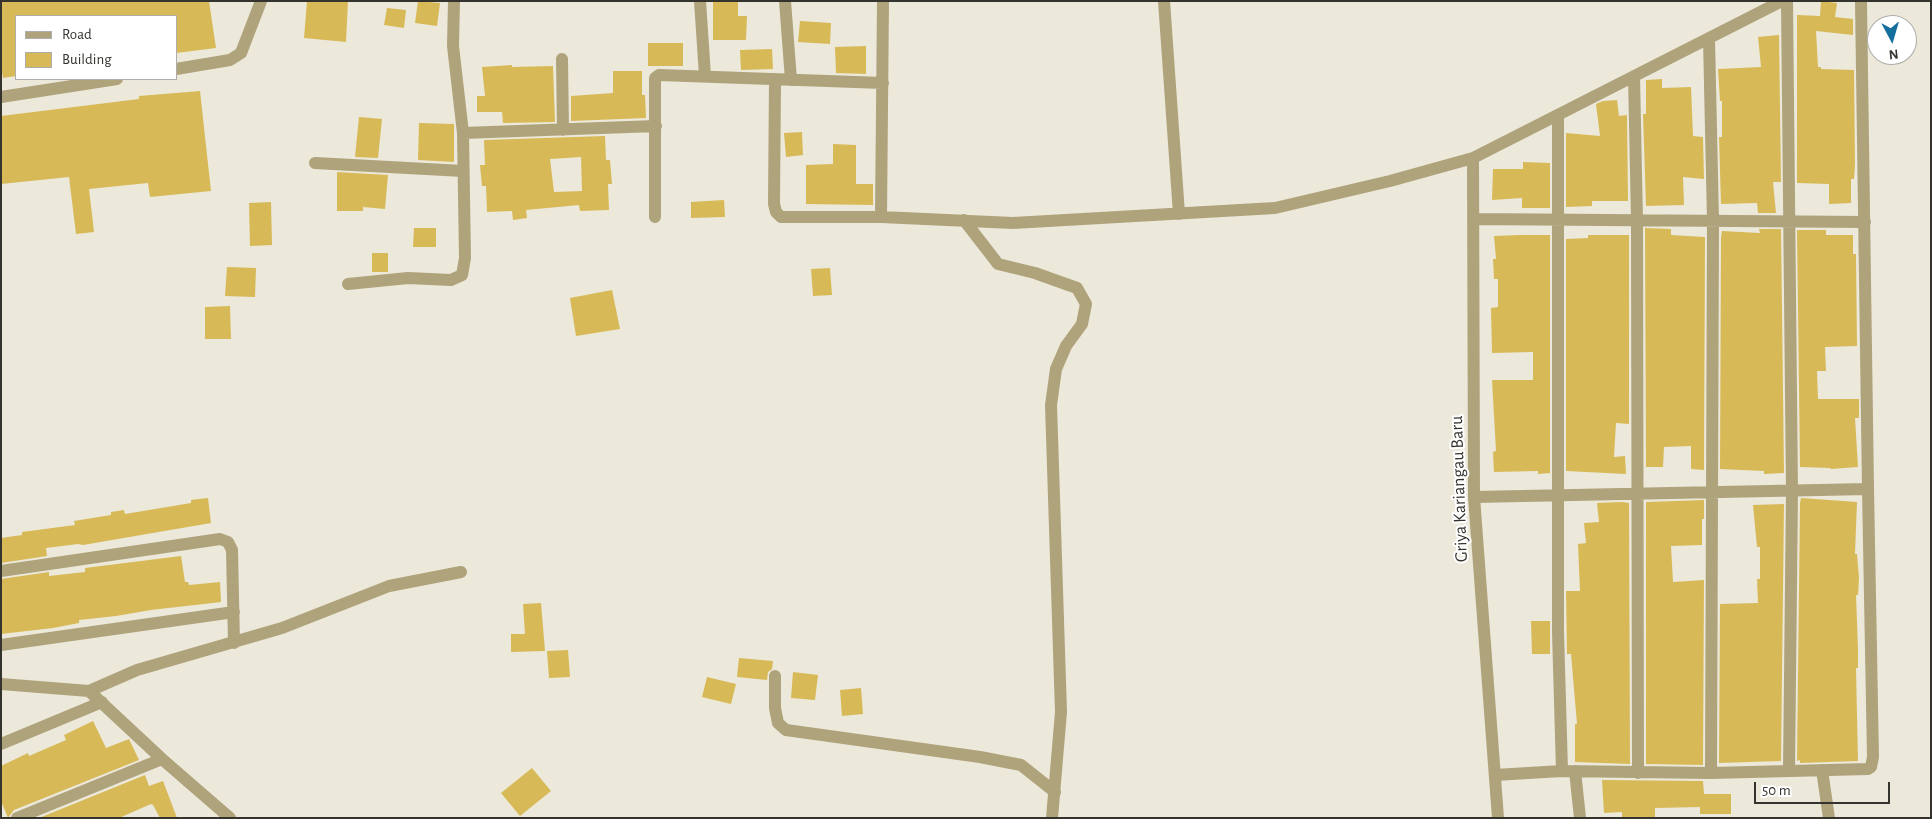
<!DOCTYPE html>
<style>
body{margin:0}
#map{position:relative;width:1932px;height:819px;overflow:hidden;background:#ece8da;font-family:"Alegreya Sans",sans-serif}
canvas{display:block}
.frame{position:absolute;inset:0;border:2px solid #35332e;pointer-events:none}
.legend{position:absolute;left:15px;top:15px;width:162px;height:65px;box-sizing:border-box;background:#fff;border:1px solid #aeadab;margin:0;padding:6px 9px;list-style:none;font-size:15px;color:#35332e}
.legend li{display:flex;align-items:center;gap:10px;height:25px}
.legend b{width:25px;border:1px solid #aeadab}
.north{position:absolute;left:1867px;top:15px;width:50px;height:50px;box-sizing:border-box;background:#fff;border:1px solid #aeadab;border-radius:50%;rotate:174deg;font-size:14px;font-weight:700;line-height:20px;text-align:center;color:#35332e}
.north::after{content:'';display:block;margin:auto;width:18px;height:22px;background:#146e9e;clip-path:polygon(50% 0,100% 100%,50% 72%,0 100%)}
.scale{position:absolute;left:1754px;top:782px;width:136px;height:22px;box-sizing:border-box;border:2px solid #35332e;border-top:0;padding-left:6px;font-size:15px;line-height:18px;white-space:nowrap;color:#35332e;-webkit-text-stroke:4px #fff;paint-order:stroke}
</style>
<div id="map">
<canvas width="1932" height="819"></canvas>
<div class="frame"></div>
<ul class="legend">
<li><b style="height:6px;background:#afa37c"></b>Road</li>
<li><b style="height:14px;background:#d7ba57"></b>Building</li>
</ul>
<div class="north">N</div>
<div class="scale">50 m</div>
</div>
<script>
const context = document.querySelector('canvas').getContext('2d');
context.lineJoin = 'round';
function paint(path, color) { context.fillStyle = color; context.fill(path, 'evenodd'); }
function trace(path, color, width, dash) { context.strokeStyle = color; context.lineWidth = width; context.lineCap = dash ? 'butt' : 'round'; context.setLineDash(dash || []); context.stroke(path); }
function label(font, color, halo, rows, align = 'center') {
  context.font = font + ' "Alegreya Sans",sans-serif'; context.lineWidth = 4; context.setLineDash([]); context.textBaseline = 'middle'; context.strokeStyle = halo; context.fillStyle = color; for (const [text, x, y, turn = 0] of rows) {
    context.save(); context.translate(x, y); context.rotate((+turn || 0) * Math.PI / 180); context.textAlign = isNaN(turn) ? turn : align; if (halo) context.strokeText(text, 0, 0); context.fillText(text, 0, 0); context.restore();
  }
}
paint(new Path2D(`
 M1,1H209L216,48L176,53V16H16V76L3,78L1,66Z
 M307,1H348L346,42L304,38Z
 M418,1L440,3L437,26L415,23Z
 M713,1H738V16H747L746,40H713Z
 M1821,1L1837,3L1835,17L1853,19V35L1816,31L1818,67H1821V69L1854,70L1855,164L1854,179H1851V203L1829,204V184L1797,183V15L1820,16Z
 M387,8L406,10L404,28L384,25Z
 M800,21L831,23L830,44L798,42Z
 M1779,35L1781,182H1773L1776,213H1758L1757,203L1721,204L1719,137H1722V101H1720L1718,69L1761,67L1758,37Z
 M648,43H683V66H648Z
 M866,46V74L836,73L835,47Z
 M772,49L773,69L741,70L740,50Z
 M512,65V67L553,66L555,122L503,123L502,112H477V96H485L482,67Z
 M613,71H642V95H645L646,118L571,121V96L613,93Z
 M1662,79V88L1691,87L1693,136L1703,137L1704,179L1683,177L1684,205L1646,206L1643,114H1646V80Z
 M200,91L211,191L150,197L148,183L89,189L94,232L76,234L69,177L1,184V116L139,99V96Z
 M1617,100L1619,116L1627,115L1628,201H1592V206L1566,207V133L1600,136L1596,104L1603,101Z
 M359,117L382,119L378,158L355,157Z
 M419,123L454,124V162L418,160Z
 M802,132L803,155L786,157L784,133Z
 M605,136L606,160H610L612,184H608L609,210L580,211L579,205L526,210L527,218L513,220L512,211L487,212L486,186H482L480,165H485L484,140ZM581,157L582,191L554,192L550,159Z
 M833,144L856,145V184H873V205L806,204V165L833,164Z
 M1523,162L1550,163V208H1522V198L1492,200L1493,169H1523Z
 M337,172L388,175L385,209L363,207V211H337Z
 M724,200L725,217L691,218V202Z
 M271,202L272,245L250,246L249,203Z
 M414,228H436V247H413Z
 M1645,228L1671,229V235L1705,237L1704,470L1691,469V446L1664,447L1663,467H1646Z
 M1629,229V424L1616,423L1614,457L1625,456L1626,474L1566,471V239L1588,238V235H1629Z
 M1759,229H1781L1784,473L1764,474V471L1720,469L1721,238L1722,231L1760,233Z
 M1797,230H1826V235H1853V254H1856L1857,346L1825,347L1826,371H1817L1818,399H1859V418H1855L1858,467L1831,469L1830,468L1800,467Z
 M1520,235H1550V473L1538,474V471L1494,472L1493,452L1496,451L1492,380H1533V352L1492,353L1491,308L1498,307V279H1494L1493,259H1496L1494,236Z
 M372,253H388V272H372Z
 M227,267L256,268L255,297L225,296Z
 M830,268L832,295L813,296L811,269Z
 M612,290L620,329L576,336L570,298Z
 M230,306L231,339H205V307Z
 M208,498L211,523L83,545L78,544L46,548L47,556L1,563V538L22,535V532L75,525L74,521L111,515V512L124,510L125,514L191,503V500Z
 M1801,498L1857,502L1855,554H1857L1859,578L1858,595H1856L1858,649V668H1856L1858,761L1800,763V760L1797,761L1800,503Z
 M1704,500V519H1702V545L1671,546L1673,582L1704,580L1703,765L1646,764V502Z
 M1622,502L1629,503L1630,764L1575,762V724H1577L1571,654H1567L1566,591H1580L1578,544L1586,543L1584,523L1599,522L1597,503Z
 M1784,504L1781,761L1719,763L1720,604L1758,603L1757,579H1760V547H1757L1753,505Z
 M181,556L185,582H188L189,585L220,582L221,602L151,610L116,616L79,620V623L53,628L1,634V579L49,572V576L85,572V568Z
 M541,603L545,651L511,652V634H525L523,604Z
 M1531,621H1550V654H1532Z
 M568,650L570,677L549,678L547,651Z
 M739,658L773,661L772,669L768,672L767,680L737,677Z
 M793,672L818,675L815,700L791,698Z
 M707,677L736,684L731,704L702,697Z
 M861,688L863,714L842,716L840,690Z
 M93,721L106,748L129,739L139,760L14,810L8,818L1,801V766L28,753L29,756L66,740L64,735Z
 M532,768L551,791L520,816L501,793Z
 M145,775L149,786L163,781L177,818H160L153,805L151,804L119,818H39Z
 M1602,780L1703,781L1704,794H1731V814H1700V807L1655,808V818H1622V812L1604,813Z`), '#d7ba57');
trace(new Path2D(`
 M700,1L705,76
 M785,1L791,80
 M1164,1L1179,214
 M1787,1L1792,491L1789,771
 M1709,39L1713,221L1711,773
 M562,59L563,130
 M176,69L230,60L241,53L261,1
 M1634,76L1637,220L1638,773
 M775,79L774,204L776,212L781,217H881L1013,223L1275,208L1390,181L1473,158L1782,1
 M1,97L117,79
 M1558,115V632L1562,771
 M463,133L656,126
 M1473,158L1474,497L1498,818
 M315,163L463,171
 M655,217V78L659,75L883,83
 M881,217L883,1
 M1473,219L1865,222
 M964,220L998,264L1035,273L1077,288L1086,304L1082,324L1066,346L1056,369L1051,405L1061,712L1052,818
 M348,284L408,278L451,280L462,275L465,258L463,133L453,46L454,1
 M1474,497L1868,489L1861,1
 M1,571L220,539L228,542L232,550L234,643
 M1,645L234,612
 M775,676V708L778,723L786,730L980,757L1021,765L1055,792
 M1,684L89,691L162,759L230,818
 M89,691L137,670L282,628L389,586L461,572
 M1,744L102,702
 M1822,770L1829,818
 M1575,771L1580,818
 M1495,775L1562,771L1711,773L1868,769L1871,767L1873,757L1868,489
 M17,818L162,759`), '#afa37c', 12);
label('18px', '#35332e', '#fff', [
 ["Griya Kariangau Baru",1459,489,-92]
]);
</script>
